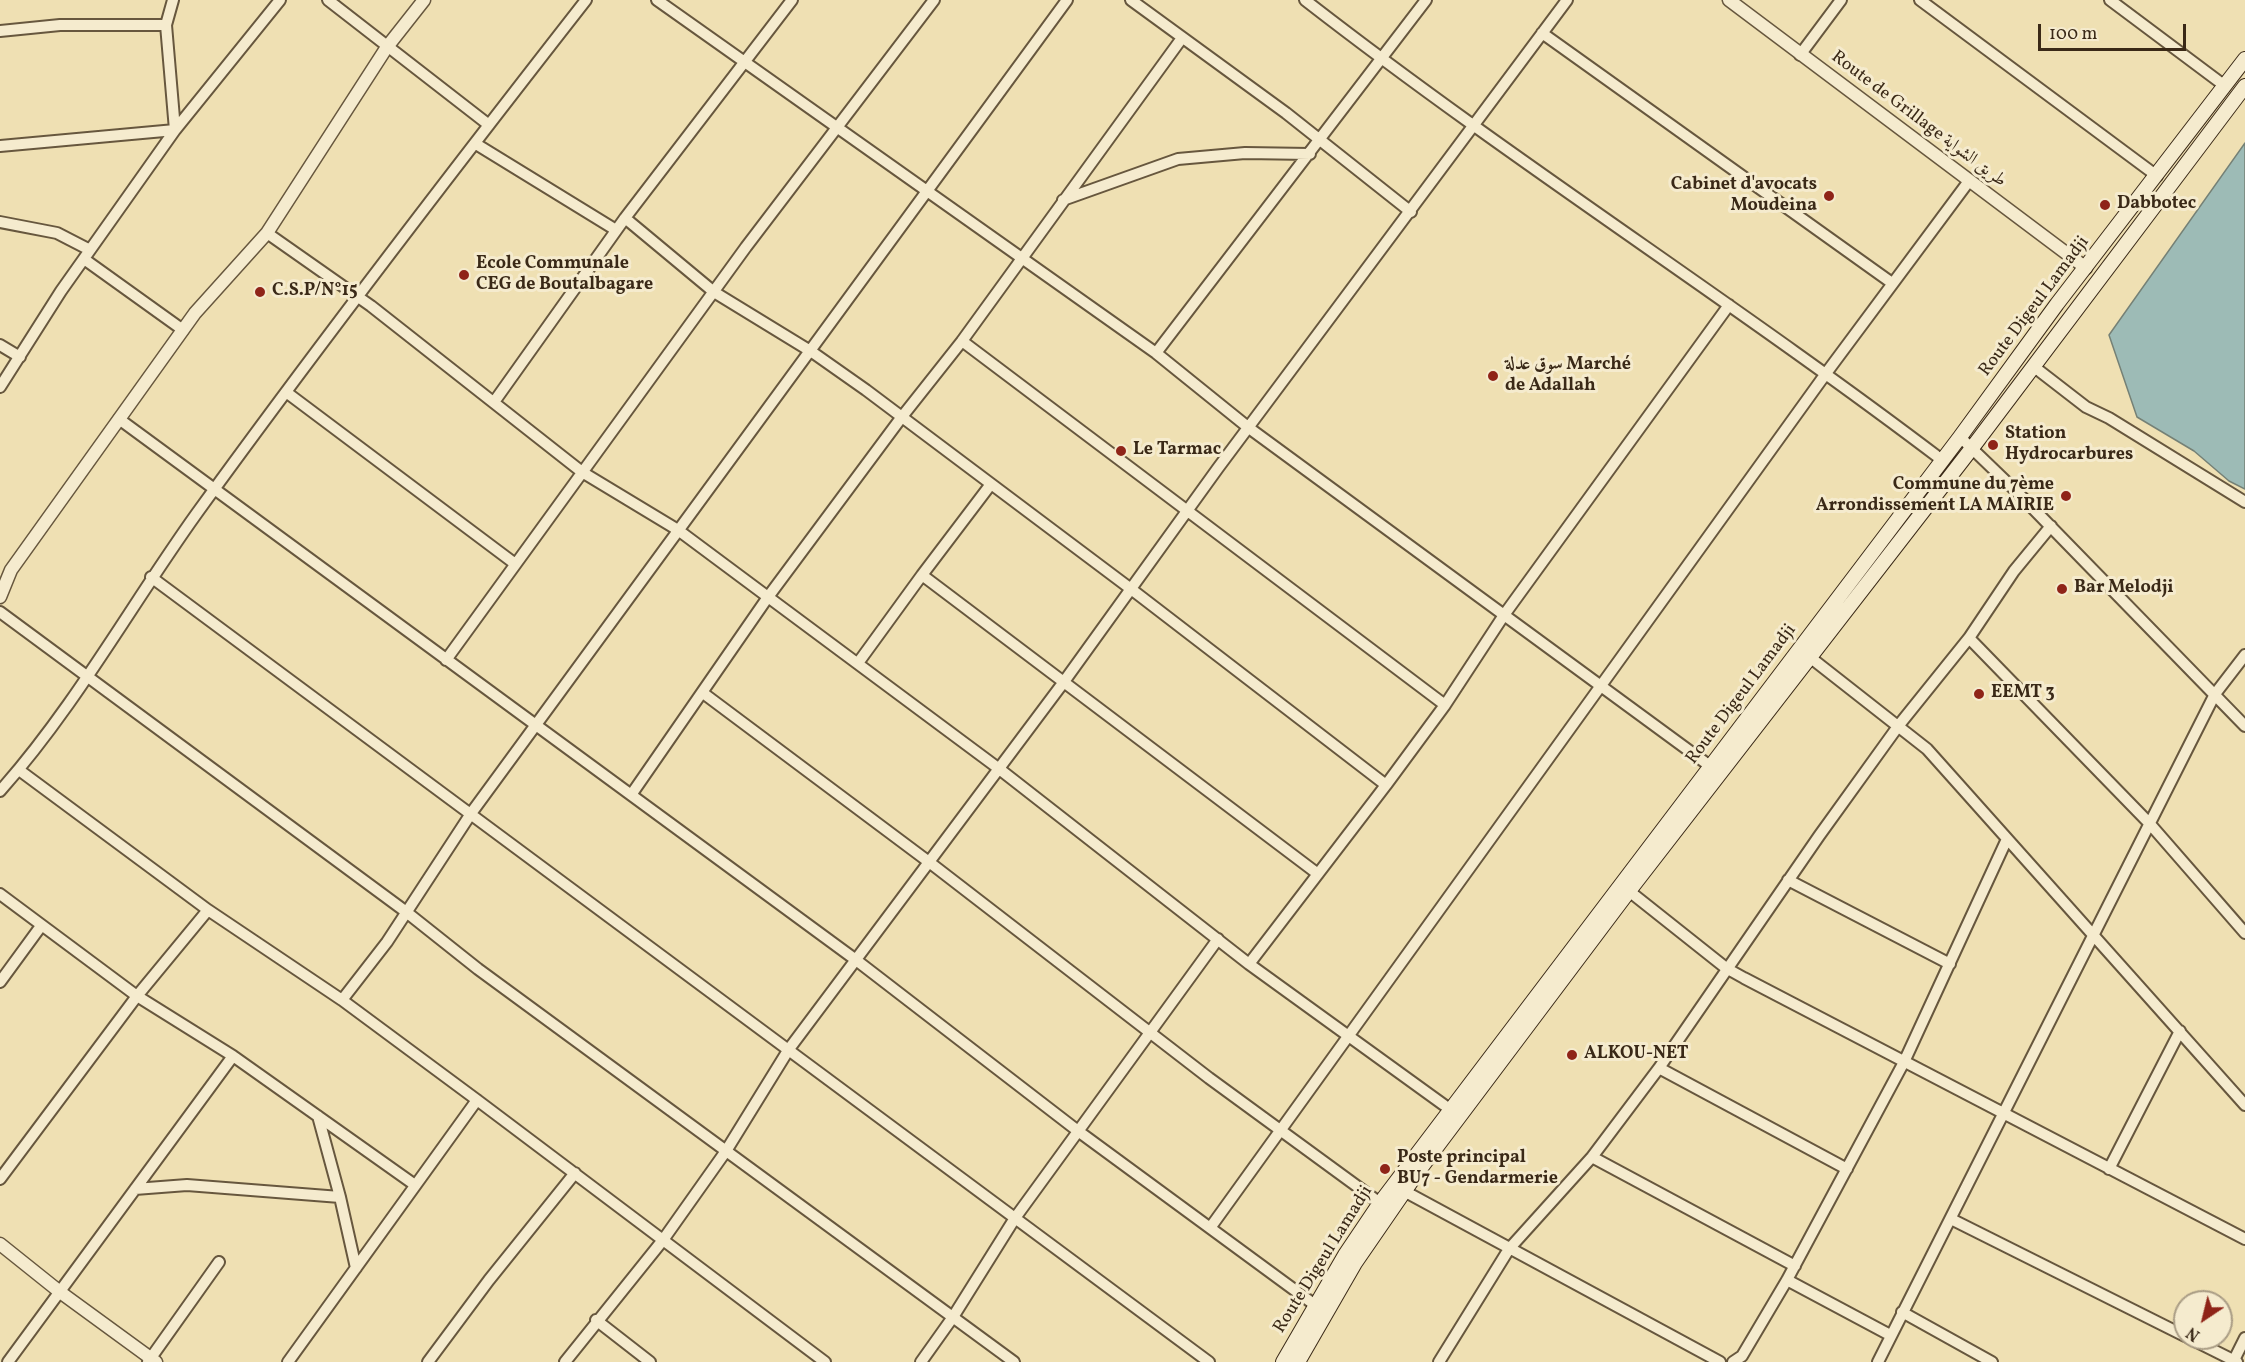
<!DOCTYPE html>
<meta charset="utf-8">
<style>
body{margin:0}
#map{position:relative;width:2245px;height:1362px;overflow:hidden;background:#efe0b3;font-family:Vollkorn,serif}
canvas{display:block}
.north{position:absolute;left:2173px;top:1290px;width:60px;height:60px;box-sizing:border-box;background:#f5ebce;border:2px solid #aa9d85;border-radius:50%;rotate:215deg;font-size:16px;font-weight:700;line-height:24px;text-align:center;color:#3a2917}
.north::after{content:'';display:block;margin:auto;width:21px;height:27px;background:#8f2418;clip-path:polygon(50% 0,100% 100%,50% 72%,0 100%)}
.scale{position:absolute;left:2038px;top:24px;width:148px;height:27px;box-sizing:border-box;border:3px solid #3a2917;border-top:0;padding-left:8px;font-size:18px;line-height:21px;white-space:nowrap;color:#3a2917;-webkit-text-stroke:4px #f5ebce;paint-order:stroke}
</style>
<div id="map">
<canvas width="2245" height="1362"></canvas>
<div class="north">N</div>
<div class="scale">100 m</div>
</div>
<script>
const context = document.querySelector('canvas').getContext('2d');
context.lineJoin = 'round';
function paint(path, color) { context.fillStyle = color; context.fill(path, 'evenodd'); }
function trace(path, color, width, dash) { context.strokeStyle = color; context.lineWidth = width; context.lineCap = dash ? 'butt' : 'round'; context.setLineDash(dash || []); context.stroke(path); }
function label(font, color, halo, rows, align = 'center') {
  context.font = font + ' Vollkorn,Amiri,serif'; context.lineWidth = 6; context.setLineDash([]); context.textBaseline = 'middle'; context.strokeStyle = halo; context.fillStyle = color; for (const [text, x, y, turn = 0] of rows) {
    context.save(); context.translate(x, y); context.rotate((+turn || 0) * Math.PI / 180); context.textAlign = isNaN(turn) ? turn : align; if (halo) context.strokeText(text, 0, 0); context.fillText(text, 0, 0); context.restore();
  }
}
const water = new Path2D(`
 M2245,143V489L2229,481L2194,451L2137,417L2109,335Z`);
paint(water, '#9dbbb6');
trace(water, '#758176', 1.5);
const minor = new Path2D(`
 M328,0L489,125
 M657,0L1156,353L1249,428L1710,766
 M1131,0L1286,113L1411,212
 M1305,0C1512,161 1734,302 1942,460
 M1920,0L2157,176
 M2110,0L2225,86
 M0,31L60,25H166
 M1542,33L1892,283
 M1800,55L1841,0
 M476,144L616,230
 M0,146L175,130L166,25L173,0
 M1063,200L1178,159L1245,153L1310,154
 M625,218L714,292L812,352L866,390L1131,589L1386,785L1249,964
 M0,222L57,233L90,250
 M267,233L371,306L582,472L678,530L768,597L998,768L1249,964L1455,1113
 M84,259L183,330
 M962,341L1445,705
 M0,345L20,357
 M1156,353L1426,0
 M2033,366L2086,407L2109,418L2245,502
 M0,387L61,291L175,130L280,0
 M286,392L514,563
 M494,402L625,218L792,0
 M119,419L856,960L1078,1131L1315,1305
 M1960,437L2016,491L2245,726
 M922,575L991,484
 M151,577L1209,1362
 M0,612L405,911L478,969L1014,1362
 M1969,638L2150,824L2245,933
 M1811,658L1927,749L2245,1105
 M446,660L746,247L934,0
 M858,663L922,575L1318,874
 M703,693L929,862L1209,1078L1380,1203
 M19,770L208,910L342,1000L477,1100L825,1362
 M1386,785L1445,705L1504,615L1729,305
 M0,791C75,707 131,605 197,513C323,339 454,169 586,0
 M631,795L768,597L901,418L962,341L1182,38
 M1788,880L1950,964
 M1629,891L1726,968L1744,978L2245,1239
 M0,894L137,996L233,1056L415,1185
 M0,982L41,926
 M342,1000L387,942L472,812L1067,0
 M1659,1068L1847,1169
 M318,1116L340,1197L356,1268
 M1592,1157L1795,1266
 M2109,1169L2180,1031
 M0,1179L137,996L208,910
 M135,1189L187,1185L340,1197
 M1404,1191L1720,1362
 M1951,1219L2185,1336
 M1210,1228L1827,372L1969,181
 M1787,1280L1890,1335
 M1902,1312L1992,1362
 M596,1320L650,1362
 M2189,1338L2237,1362
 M8,1362L233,1056
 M148,1362L219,1262
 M288,1362L477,1100
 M428,1362L489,1280L575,1173
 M565,1362L663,1240L726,1151L789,1049L1063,683L1218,468L1567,0
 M921,1362L953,1317L1015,1218L1218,939
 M1439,1362L1509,1249L1592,1157L1659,1068L1819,836L1899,725L1969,638L2014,571L2051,526
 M1733,1362L1742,1356L1787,1280L1904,1062L2007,839
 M1878,1362L2215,694L2245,655
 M2233,1362L2245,1338`);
const tertiary = new Path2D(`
 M1729,0L2086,268
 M0,597L11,570L195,313L267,233L387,47L424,0
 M0,1244L60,1292L156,1362`);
const secondary = new Path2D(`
 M1283,1362L1345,1255L1380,1203L1960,437L2057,304L2245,59
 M1298,1362L1355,1263L1417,1173L1629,891L1972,448L2245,86`);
trace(minor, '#67573e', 14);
trace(tertiary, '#67573e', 15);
trace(secondary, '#3a2917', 16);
trace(minor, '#f5ebce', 10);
trace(tertiary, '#f5ebce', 12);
trace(secondary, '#f5ebce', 14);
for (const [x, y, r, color] of [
 [1829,196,6,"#8f2418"],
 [2105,205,6,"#8f2418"],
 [464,275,6,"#8f2418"],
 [260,292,6,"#8f2418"],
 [1493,376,6,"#8f2418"],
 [1993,445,6,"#8f2418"],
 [1121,451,6,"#8f2418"],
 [2066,496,6,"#8f2418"],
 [2062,589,6,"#8f2418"],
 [1979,694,6,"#8f2418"],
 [1572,1055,6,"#8f2418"],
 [1385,1169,6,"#8f2418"]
]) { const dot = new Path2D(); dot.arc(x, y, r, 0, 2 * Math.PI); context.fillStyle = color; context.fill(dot); trace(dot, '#f5ebce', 2); }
label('18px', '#3a2917', '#f5ebce', [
 ["Route de Grillage طريق الشواية",1918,120,37],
 ["Route Digeul Lamadji",2035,307,-53],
 ["Route Digeul Lamadji",1742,695,-53],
 ["Route Digeul Lamadji",1324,1260,-58]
]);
label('bold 18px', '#3a2917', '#f5ebce', [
 ["Cabinet d'avocats",1817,186,"right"],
 ["Moudeina",1817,207,"right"],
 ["Dabbotec",2117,205],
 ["Ecole Communale",476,265],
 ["CEG de Boutalbagare",476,286],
 ["C.S.P/N°15",272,292],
 ["سوق عدلة Marché",1505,366],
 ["de Adallah",1505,387],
 ["Station",2005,435],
 ["Hydrocarbures",2005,456],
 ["Le Tarmac",1133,451],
 ["Commune du 7ème",2054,486,"right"],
 ["Arrondissement LA MAIRIE",2054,507,"right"],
 ["Bar Melodji",2074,589],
 ["EEMT 3",1991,694],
 ["ALKOU-NET",1584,1055],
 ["Poste principal",1397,1159],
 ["BU7 - Gendarmerie",1397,1180]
], 'left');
</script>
